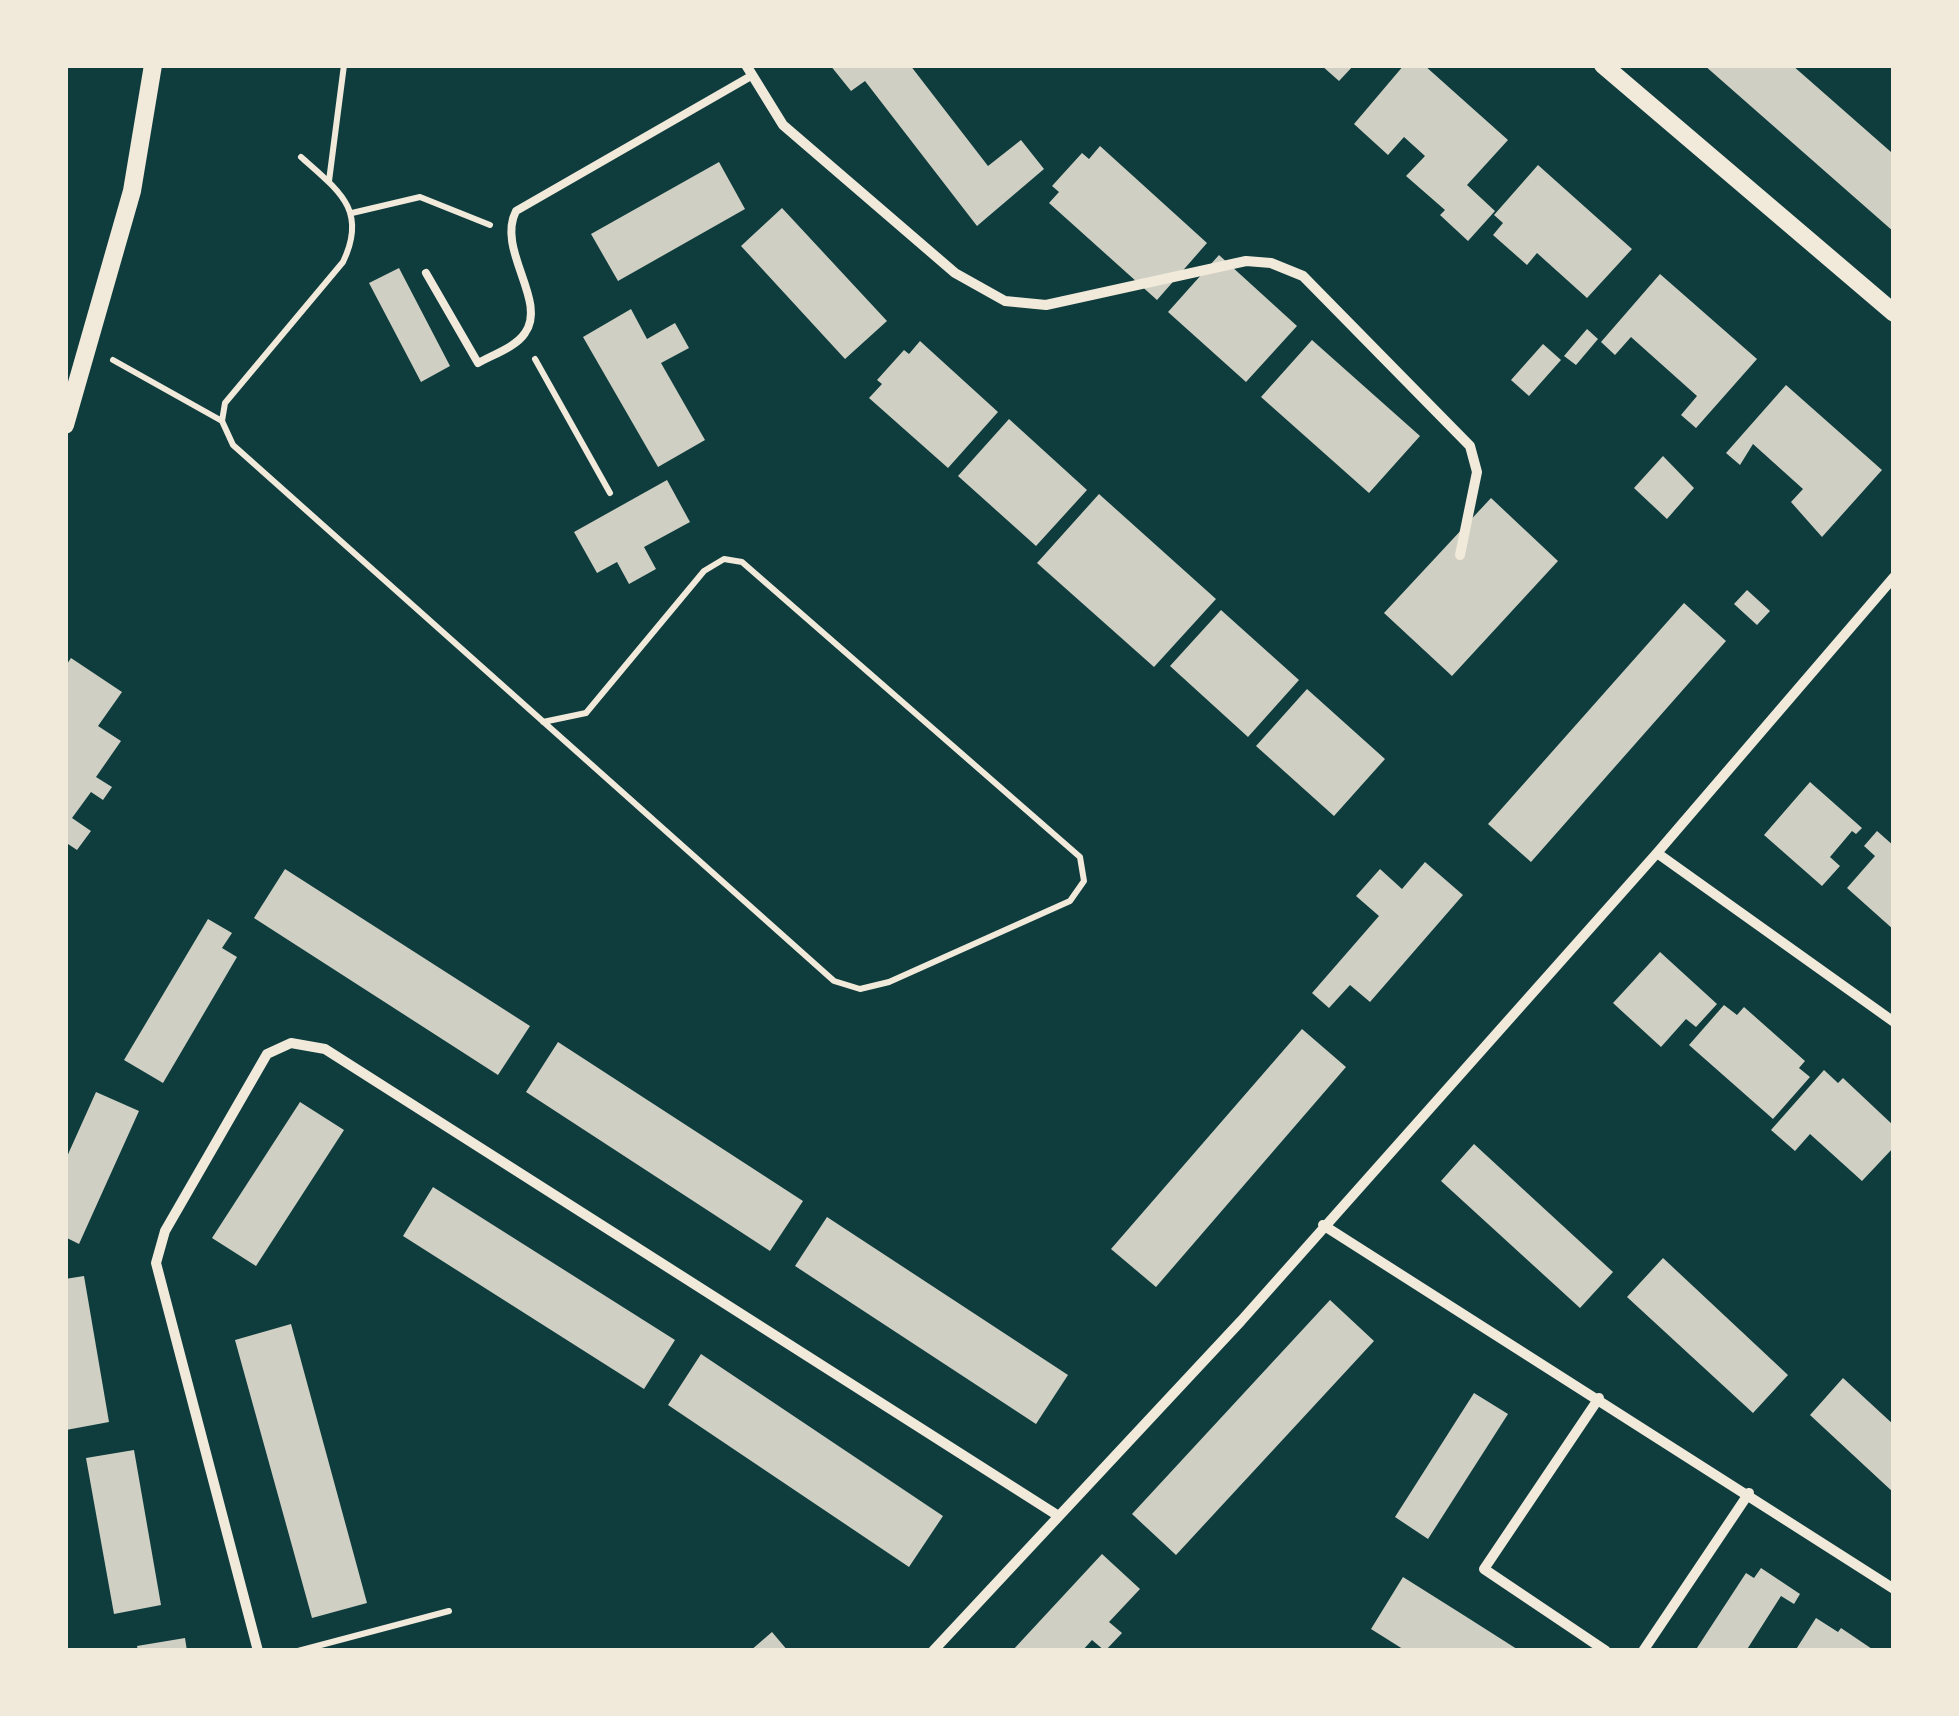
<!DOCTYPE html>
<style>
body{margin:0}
#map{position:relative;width:1959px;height:1716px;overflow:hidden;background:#0f3d3e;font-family:"Roboto Condensed",sans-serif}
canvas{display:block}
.frame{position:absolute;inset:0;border:68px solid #f1e9da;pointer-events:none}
</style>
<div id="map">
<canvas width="1959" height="1716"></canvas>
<div class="frame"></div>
</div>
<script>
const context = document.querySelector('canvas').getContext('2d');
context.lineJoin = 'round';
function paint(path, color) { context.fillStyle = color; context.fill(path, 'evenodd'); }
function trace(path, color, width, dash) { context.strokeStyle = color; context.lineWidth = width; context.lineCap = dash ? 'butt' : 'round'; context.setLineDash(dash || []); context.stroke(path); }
paint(new Path2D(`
 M830,65H910L988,166L1021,140L1044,169L977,226L865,81L851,91Z
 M1321,65H1354L1339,81Z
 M1404,65H1424L1508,140L1467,185L1495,211L1468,241L1440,215L1445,210L1406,176L1425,156L1404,137L1388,155L1354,124Z
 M1704,65H1792L1891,152L1894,149V232Z
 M1100,146L1207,243L1157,300L1049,203L1059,192L1052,186L1082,153L1089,159Z
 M719,162L745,209L618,281L591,234Z
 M1538,165L1632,249L1587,298L1537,253L1527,265L1493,235L1503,223L1494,215Z
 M782,208L887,321L845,359L741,246Z
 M1219,255L1297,326L1246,382L1168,312Z
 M399,268L450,366L421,382L369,283Z
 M1660,274L1757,359L1696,428L1681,415L1697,396L1631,337L1615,355L1601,342Z
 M631,309L647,339L675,323L689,348L661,363L705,440L658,467L583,337Z
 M1587,329L1598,339L1576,365L1564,356Z
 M1312,340L1420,436L1369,493L1261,397Z
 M920,341L998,412L948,468L869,398L882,384L877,380L904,350L909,354Z
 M1543,344L1561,360L1529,396L1511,380Z
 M1786,385L1882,470L1822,537L1791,502L1803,489L1753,444L1740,465L1726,453Z
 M1009,419L1087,490L1036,546L958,476Z
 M1663,456L1694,488L1667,519L1634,488Z
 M667,480L690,522L644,547L656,569L629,584L617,562L597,573L574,532Z
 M1099,494L1216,599L1154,667L1037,563Z
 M1491,498L1558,561L1452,676L1384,613Z
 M1747,590L1770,611L1757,625L1734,604Z
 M1684,603L1726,641L1531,862L1488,824Z
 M1221,610L1299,680L1248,737L1170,666Z
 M71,658L122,692L98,726L121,741L96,777L112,787L103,800L91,792L72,818L91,831L77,850L65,842V667Z
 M1307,689L1385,759L1334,816L1256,746Z
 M1810,782L1862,828L1856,834L1852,831L1830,857L1840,866L1822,886L1764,835Z
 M1877,831L1894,846V930L1847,888L1875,856L1864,846Z
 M1425,862L1463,895L1370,1002L1350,985L1329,1008L1312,993L1379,916L1356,896L1380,869L1402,889Z
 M285,869L530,1026L498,1075L254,918Z
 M208,919L232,933L222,948L237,957L163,1083L124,1060Z
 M1660,952L1717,1004L1696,1027L1686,1019L1661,1047L1613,1003Z
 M1724,1005L1737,1015L1744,1007L1805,1061L1799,1068L1810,1077L1773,1119L1689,1045Z
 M1302,1029L1346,1067L1156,1287L1111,1249Z
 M558,1042L803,1201L770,1251L526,1092Z
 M1824,1070L1838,1083L1843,1078L1894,1126V1147L1862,1181L1810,1134L1795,1151L1771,1130Z
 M96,1092L139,1111L79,1244L65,1237V1161Z
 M300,1102L344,1130L256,1266L212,1238Z
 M1474,1144L1613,1272L1580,1308L1441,1181Z
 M433,1187L675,1340L644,1389L403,1236Z
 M827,1217L1068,1375L1036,1424L795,1266Z
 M1663,1258L1788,1375L1753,1413L1627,1297Z
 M84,1276L109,1422L66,1430L65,1279Z
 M1330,1300L1374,1341L1176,1555L1132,1514Z
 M291,1324L367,1603L312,1618L235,1340Z
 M701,1354L943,1516L909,1567L668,1405Z
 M1843,1378L1894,1425V1493L1810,1415Z
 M1474,1393L1508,1414L1428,1539L1395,1517Z
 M134,1450L161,1605L114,1614L86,1458Z
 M1102,1554L1140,1589L1109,1622L1122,1633L1105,1651L1092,1640L1082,1651H1012Z
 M1761,1568L1800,1594L1794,1604L1781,1596L1746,1651H1695L1746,1573L1754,1578Z
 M1403,1577L1465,1616L1520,1651H1406L1371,1629Z
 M1816,1618L1838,1632L1841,1628L1875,1651H1795Z
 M772,1632L788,1651H750Z
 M185,1638L187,1651H138L137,1646Z`), '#cfcfc3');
trace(new Path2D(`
 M301,157C339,191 368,210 343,262L225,403L222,421L233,445L834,981L860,989L889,982L1070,901L1084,881L1080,857L742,562L724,559L704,571L586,713L543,722
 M329,181L344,65
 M352,213L420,197L490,225
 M535,359L610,493
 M113,360L222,421
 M298,1651L449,1611`), '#f1e9da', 6);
trace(new Path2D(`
 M426,273L478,363C492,355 516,347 525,333C548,301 496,250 516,211L751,76`), '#f1e9da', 8);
trace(new Path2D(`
 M746,65L783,125L955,273L1005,301L1046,305L1246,261L1271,263L1303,276L1470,446L1477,472L1460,555
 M1657,853L1894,1022
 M1323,1225L1894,1589
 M1599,1398L1484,1569L1606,1651
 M258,1651L156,1263L165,1231L267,1054L291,1043L325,1049L1057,1515
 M933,1651L1241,1321L1657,853L1894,577
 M1643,1651L1749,1493`), '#f1e9da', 10);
trace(new Path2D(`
 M1603,65L1894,313
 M65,425L132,191L153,65`), '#f1e9da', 18);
</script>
